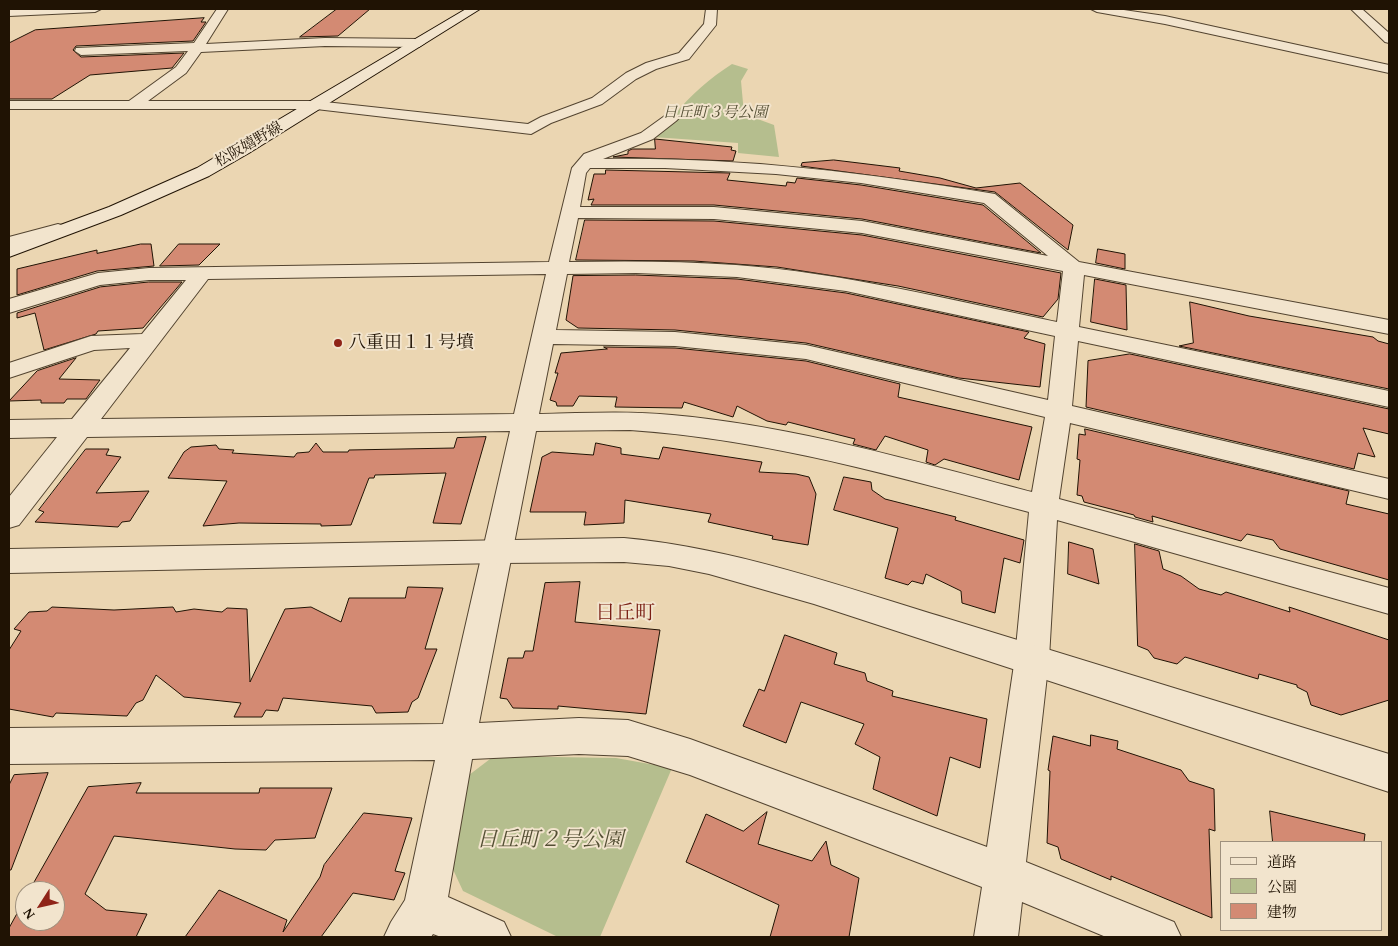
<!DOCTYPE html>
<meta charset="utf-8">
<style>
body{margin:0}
#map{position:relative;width:1398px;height:946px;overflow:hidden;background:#ebd6b2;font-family:"Gentium Book Plus","Noto Serif JP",serif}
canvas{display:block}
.frame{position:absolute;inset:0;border:10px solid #201304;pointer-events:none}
.legend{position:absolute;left:1220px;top:841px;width:162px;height:90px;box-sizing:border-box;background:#f2e4cd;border:1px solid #9e907d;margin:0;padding:6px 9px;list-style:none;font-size:15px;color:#201304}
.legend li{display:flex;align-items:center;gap:10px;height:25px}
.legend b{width:25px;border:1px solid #9e907d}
.north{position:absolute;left:15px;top:881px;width:50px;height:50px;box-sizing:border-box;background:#f2e4cd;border:1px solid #9e907d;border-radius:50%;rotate:235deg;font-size:14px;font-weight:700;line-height:20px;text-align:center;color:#201304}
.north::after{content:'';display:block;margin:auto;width:18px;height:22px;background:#8f2418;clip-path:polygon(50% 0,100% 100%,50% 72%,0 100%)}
</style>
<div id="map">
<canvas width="1398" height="946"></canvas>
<div class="frame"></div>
<ul class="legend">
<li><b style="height:6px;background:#f2e4cd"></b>道路</li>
<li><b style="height:14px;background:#b5be8e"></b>公園</li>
<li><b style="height:14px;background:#d38a73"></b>建物</li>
</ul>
<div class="north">N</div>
</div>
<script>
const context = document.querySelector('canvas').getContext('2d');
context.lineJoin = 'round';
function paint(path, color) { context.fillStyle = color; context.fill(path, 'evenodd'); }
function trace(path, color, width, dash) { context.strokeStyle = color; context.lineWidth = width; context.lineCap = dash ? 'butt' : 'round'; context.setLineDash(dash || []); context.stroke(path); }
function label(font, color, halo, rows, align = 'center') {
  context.font = font + ' "Gentium Book Plus","Noto Serif JP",serif'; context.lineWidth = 4; context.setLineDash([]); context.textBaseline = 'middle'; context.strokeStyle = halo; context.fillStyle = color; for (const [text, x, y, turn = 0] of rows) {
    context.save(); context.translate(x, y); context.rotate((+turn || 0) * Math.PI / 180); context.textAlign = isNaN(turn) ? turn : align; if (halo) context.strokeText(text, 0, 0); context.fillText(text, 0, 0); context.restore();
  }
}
paint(new Path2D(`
 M732,64L748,69L741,81L744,114L774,125L779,157L738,153V143L653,137L677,117L674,115C691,95 710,78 732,64Z
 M494,756L616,758L672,768L600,937H558L463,891L450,863L469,775Z`), '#b5be8e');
paint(new Path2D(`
 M64,9H83L63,11Z`), '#687769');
const building = new Path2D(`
 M337,9H370L338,36L300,37Z
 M204,18L201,22H206L193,41L76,46L73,50L81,57L184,53L172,68L90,75L52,99H9V43L35,30Z
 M655,139L732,147L731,150L736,151L733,161L613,157L628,154V151L632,149H655Z
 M834,160L900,168L899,171L940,178L976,188L1020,183L1073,225L1068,250L995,192L801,166L802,163Z
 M606,170L730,173L727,180L786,186L787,182L795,183L797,178L861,185L983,205L1041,253L862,219L714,205H591L594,199L588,200L594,174H605Z
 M585,220L714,221L862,235L1061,273L1058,299L1043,317L898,286L777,267L694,261L576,260Z
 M141,244H151L154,266L97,271L17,295V269L97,250V253Z
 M179,244H220L199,265L160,266Z
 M1098,249L1125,254V269L1096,263Z
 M636,275L737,279L846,293L1029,332L1024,338L1045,344L1040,387L959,378L806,343L675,330L578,328L566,320L573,276Z
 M1095,279L1126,285L1127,330L1091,322Z
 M149,282H182L143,328L98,331L96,334L44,350L35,313L17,318V313L100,287Z
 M1190,302L1249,316L1373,337L1378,341L1389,344V389L1179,346L1193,343Z
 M604,347L675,348L806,361L900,384L898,397L1032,427L1019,480L944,459L935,465L926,462L928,450L885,436L876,450L853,444L855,439L788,422L786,425L767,421L737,406L733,417L684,402L682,408L615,407L617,397L579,396L573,406H557L556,402L550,400L558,373H555L561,353L607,349Z
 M1130,354L1389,409V434L1363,428L1375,457L1358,453L1354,469L1086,407L1088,361Z
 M76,358L59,379L100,380L86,399H67L64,403H41V400L9,401L37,371Z
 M1085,429L1349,491L1346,504L1389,514V580L1280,549L1273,540L1247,534L1241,541L1152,516L1153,522L1135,517L1134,515L1084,502L1082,496L1077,495L1080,460L1077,459L1079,434L1085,435Z
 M486,437L461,524L433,523L446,473L375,475L374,478H369L351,525L321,526V524L239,523L203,526L227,481L168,478L184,452L191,447L216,445L219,449L234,450L232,453L294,457L297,453L309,452L316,443L323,452H348L349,450L454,448L457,438Z
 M596,443L621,448V454L659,459L663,447L762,462L759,472L796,474L809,477L816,494L808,545L772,539L773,536L708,522L711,514L625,500L624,523L584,525L586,512H530L542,457L552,452L593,455Z
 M86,449H109L106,455L121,457L96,493L149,491L130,521L122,522L118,527L35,522L44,512L39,510Z
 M844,477L871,482L872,490L885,499L956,517L955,520L1024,540L1020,563L1004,558L995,613L962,603L961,591L926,574L923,584L912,581L908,585L885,578L898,528L834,510Z
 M1069,542L1093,549L1099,584L1068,574Z
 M1135,544L1159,551L1163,569L1181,576L1199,589L1221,595L1226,592L1290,612L1289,607L1389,640V700L1341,715L1311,705L1307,692L1297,687V685L1259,674L1258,679L1185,657L1177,664L1154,658L1148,650L1138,646Z
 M580,582L575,622L660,630L646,714L558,706V709L513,708L507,699L500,698L508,658H523L525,651H533L545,583Z
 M408,587L443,588L425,649H437L418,698L412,702L408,712L376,713L372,706L283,698L278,711L266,710L262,717H234L241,703L184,697L156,675L143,700L136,703L127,716L56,713L53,717L9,709V650L21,631L14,629L29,612L47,611L52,607L114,610L173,607L176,612L194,609L222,612L227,608L247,609L250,682L285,609L311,607L341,622L349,598H405Z
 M785,635L837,653L834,664L865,673L867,681L893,691L892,696L987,719L980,768L950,757L937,816L873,789L880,757L855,744L864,724L801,702L786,743L743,726L759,689L764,691Z
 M1091,735L1118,741L1117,749L1181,770L1189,781L1214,789L1215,831L1209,829L1212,918L1111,876V880L1061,859L1058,847L1047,843L1050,771L1048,770L1053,736L1090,746Z
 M48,773L11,870H9V785L14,775Z
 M141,783L136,793H259L260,788H332L315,838L275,840L266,850L235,849L114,836L85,894L106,910L147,914L136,937H9V928L25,899V921H55V891H29L88,787Z
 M1270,811L1365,834L1364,842H1273Z
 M767,812L758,844L812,861L826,841L831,865L859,878L849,937H770L779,905L686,862L706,814L743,831Z
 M364,813L412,818L395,871L405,873L394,900L353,893L321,937H185L219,890L287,920L283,932L320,877L324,865Z`);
paint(building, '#d38a73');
trace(building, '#201304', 1);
const minor = new Path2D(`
 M101,9L95,12L9,16V10Z
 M217,9H228L206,44L325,38L419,39L425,43L419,47L325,46L201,52L186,73L148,101H316L528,124L541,117L592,98L626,73L646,63L679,53L704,24L706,9H717L716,25L689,59L656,69L636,79L602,104L551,123L531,134L316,109H9V101H129L176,67L188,51L81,55L75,51L76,48L194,43Z
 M1091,9H1117L1165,16L1389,65V73L1165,24L1097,12Z
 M1351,9H1362L1389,33V43L1385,42Z
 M671,113L679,118L676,121L653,139L603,159C735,157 859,172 989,193L995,194L1079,262L1389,320V334L1084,275L1079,327L1389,391V407L1078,341L1072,406L1389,479V499L1070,423L1059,499L1389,588V614L1057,520L1049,658L1026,862L1174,922L1181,937H1106L1022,902L1018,937H974L982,887L690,775L628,756L579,754L472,759L448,897L504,922L511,937H441L433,934L431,937H384L391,922L405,900L435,760L9,764V728L443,724L510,431L87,437L19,525L9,528V497L57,437L9,438V420L72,419L130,348L94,350L9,378V363L91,336L142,334L186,280H149L100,285L9,313V299L98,273L149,268L549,262L572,168L584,154L641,133L666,115ZM590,168H665L776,174L861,183L984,203L1048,256L862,221L714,207H580L586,173ZM578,218L714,219L862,233L1063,271L1057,322C951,300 844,273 736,265C680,261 625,261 569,262ZM636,273L737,277L846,291L1055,336L1048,400L806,345L675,332L556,330L567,274ZM546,274L514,414L101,419L208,279ZM553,344L675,346L806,359L1045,417L1032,492C914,461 794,426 672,415C628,411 584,413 539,414ZM630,430C766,439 898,477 1029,512L1015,658L987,847L690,739L628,720L579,718L479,723L536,431Z
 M58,224L65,226L68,230L65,234L9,249V237Z`);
const tertiary = new Path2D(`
 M624,538C735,548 843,587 949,619C1096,664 1242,709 1389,754V792L814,604L709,574L669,566L624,562L500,563L9,573V549Z`);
const secondary = new Path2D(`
 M466,9H480L249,153L209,176L121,215L9,257V244L109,207L197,168Z`);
trace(minor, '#534430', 2);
trace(tertiary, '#534430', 2);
trace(secondary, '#201304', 2);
paint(minor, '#f2e4cd');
paint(tertiary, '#f2e4cd');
paint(secondary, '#f2e4cd');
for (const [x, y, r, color] of [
 [338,343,5,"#8f2418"]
]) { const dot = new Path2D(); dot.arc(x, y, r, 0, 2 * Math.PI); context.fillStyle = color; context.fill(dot); trace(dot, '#f2e4cd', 2); }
label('italic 15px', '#544f34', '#f2e4cd', [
 ["日丘町３号公園",715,113]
]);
label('15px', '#201304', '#f2e4cd', [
 ["松阪嬉野線",249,145,-30]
]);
label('18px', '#201304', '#f2e4cd', [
 ["八重田１１号墳",348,343]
], 'left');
label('20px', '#7a1f14', '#f2e4cd', [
 ["日丘町",625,614]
]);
label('italic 21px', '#544f34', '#f2e4cd', [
 ["日丘町２号公園",550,841]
]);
</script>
